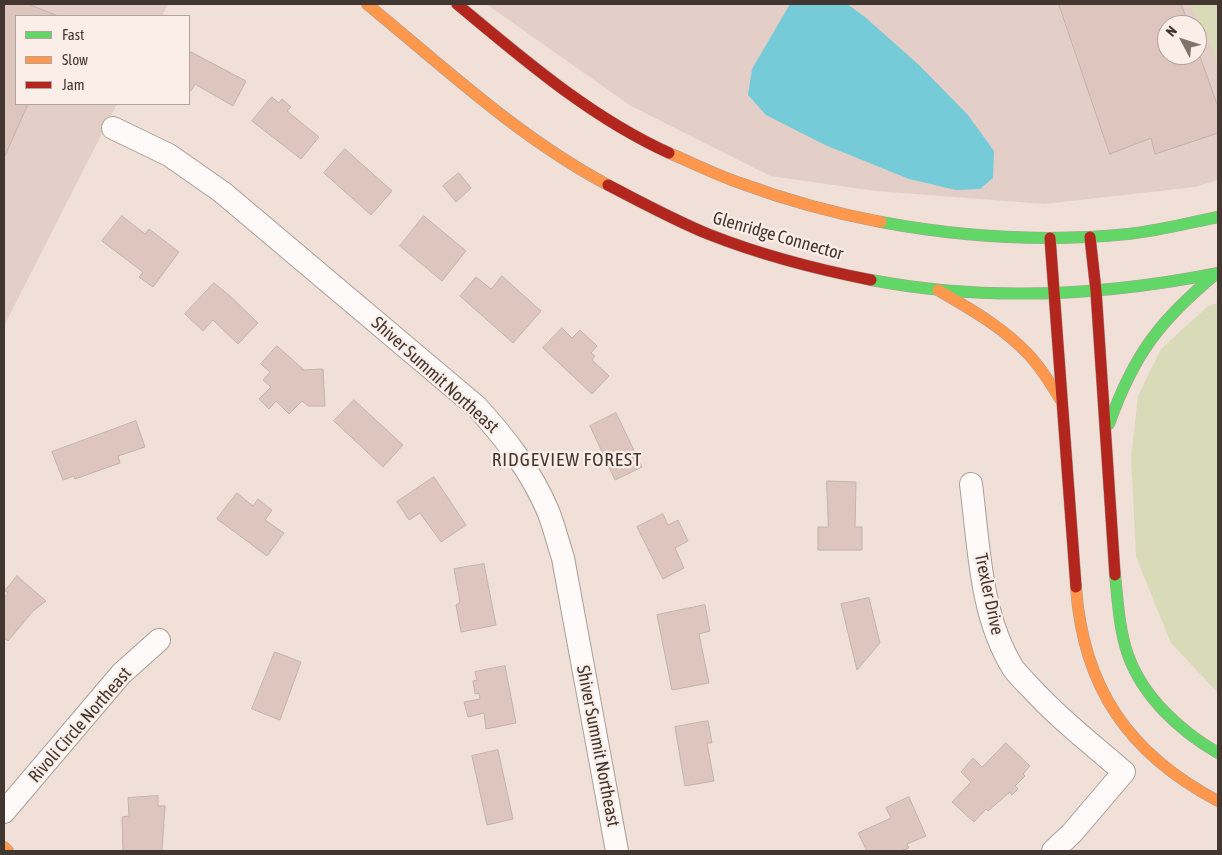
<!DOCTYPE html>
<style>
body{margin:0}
#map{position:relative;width:1222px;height:855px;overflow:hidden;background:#f0e0d8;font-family:"Asap Condensed",sans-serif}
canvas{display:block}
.frame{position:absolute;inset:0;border:5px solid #423630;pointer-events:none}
.legend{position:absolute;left:15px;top:15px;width:175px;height:90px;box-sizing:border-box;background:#fbeee8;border:1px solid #b1a49e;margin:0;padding:6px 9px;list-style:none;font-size:15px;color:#423630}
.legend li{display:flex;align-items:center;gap:10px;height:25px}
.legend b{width:25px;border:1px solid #b1a49e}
.north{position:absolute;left:1157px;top:15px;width:50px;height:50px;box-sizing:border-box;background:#fbeee8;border:1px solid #b1a49e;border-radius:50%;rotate:310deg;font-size:14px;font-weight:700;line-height:20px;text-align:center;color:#423630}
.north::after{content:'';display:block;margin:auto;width:18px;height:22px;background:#7f726b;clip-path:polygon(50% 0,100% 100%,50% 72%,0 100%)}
</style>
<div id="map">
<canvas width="1222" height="855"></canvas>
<div class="frame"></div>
<ul class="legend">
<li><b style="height:6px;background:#63d668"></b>Fast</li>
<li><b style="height:6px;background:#ff974d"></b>Slow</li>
<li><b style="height:6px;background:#b3261e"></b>Jam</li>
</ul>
<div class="north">N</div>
</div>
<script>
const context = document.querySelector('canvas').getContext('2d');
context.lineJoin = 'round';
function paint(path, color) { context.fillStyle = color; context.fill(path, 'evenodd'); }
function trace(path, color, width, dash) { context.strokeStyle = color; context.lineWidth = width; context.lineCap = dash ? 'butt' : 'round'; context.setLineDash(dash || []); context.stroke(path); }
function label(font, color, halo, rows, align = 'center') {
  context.font = font + ' "Asap Condensed",sans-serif'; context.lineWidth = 4.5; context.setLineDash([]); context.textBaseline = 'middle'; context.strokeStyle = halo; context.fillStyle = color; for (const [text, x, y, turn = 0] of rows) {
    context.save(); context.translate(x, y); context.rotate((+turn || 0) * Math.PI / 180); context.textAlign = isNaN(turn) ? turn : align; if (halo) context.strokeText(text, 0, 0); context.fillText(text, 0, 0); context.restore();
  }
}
paint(new Path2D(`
 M4,4H168L162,16H16V104H117L4,326Z
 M486,4H1218V180L1195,187L1044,204L876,191L770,176L631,106ZM1167,25H1197V55H1167Z`), '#e4cfc8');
paint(new Path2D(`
 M1189,4H1218V66L1212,47Z
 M1218,303V693L1171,643L1136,557L1131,458L1138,396L1161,349L1208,306Z`), '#d9dbb8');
paint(new Path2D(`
 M790,4H847L865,17L919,65L968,115L994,151L993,178L980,189L956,190L909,179L825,145L766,115L748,95L752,69Z`), '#76cbd8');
const building = new Path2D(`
 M4,4H28L58,16H16V104H28L4,158Z
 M1059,4H1181L1189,25H1167V55H1197V48L1218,107V133L1155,154L1151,138L1110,154Z
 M191,52L246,81L233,106L195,84L191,91L189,89V56Z
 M272,97L279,103L282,99L291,107L287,111L319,137L301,159L252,121Z
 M345,149L392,191L371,215L324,173Z
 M459,173L471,188L456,202L443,186Z
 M122,216L145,234L149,229L179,252L153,287L139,277L143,272L102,241Z
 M424,216L466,251L442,281L400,246Z
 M502,276L541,311L513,343L460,296L476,277L491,289Z
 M214,283L230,296L258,323L238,344L213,320L203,331L185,314Z
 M562,328L572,338L580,330L597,346L591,353L595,356L592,360L609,376L592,394L543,348Z
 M277,346L304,370L323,369L325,406H308L302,401L289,414L276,401L269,409L259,399L271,387L263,380L270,372L261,364Z
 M354,400L403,445L383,467L334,421Z
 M616,413L642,467L615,480L590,426Z
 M136,421L145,447L118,456L120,463L75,479L74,476L63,480L52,452Z
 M434,477L466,525L441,542L420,513L409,520L397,502Z
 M827,481L856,482L855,527H862V550H818V527H828Z
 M237,493L253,506L258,499L272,510L265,520L284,533L267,556L217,519Z
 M663,514L668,525L678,520L688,541L675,548L684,568L663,579L637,527Z
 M484,564L496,625L461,632L456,605L460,602L454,569Z
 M17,576L46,601L33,611L8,641L4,638V598L8,593L5,591Z
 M869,598L880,643L857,670L841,604Z
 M705,605L710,631L699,634L709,683L672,690L657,615Z
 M275,652L301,662L280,720L252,709Z
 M505,666L516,723L486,729L484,713L468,717L464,702L480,699L479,693L475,694L473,681L477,680L475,672Z
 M708,721L712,743H707L714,781L685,786L675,727Z
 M1006,743L1030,766L1023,774L1025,776L1015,786L1018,789L1012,795L1010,792L988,811L986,809L974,822L952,802L971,782L961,772L973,758L982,767Z
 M498,750L513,819L487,825L472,756Z
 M158,796V806H165L162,851H123L122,817L129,816L128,798Z
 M909,797L926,836L907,844L909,848L901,851H867L858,833L891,818L886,808Z`);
paint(building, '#dec5bd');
trace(building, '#c1b3ae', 1);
const street = new Path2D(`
 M113,128L169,155L222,192L477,407C506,439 531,471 548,511C554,526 558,543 563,558L617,851
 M971,484C979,546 980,615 1013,668C1018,675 1025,682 1031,688C1059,719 1093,745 1124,772L1072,833L1053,851
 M4,812L121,674L159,640`);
const fast = new Path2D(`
 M881,222C961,237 1046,242 1128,234C1158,231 1188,223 1218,217
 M871,280C987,302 1103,296 1218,273
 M1109,424C1134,354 1160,320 1217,273
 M1115,575C1118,602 1119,629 1128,655C1143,697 1180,731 1218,753`);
const slow = new Path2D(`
 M367,4C445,68 518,137 608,185
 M669,153C693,163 716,175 740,183C786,200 833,213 881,222
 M938,290C970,309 1003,327 1029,355C1041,368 1051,384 1060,399
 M1076,587C1083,688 1129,754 1218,801
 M4,847L8,851`);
const jam = new Path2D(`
 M457,4C523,59 590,117 669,153
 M608,185C641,202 674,220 708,234C761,255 815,269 871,280
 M1090,237L1096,291L1115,575
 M1050,238L1076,587`);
trace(street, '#aa9e98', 24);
trace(fast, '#aa9e98', 12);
trace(slow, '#aa9e98', 12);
trace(jam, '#aa9e98', 12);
trace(street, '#fdfaf9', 22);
trace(fast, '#63d668', 11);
trace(slow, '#ff974d', 11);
trace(jam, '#b3261e', 11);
label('18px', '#423630', '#fbeee8', [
 ["Glenridge Connector",778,236,16],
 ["Shiver Summit Northeast",435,375,42],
 ["Trexler Drive",989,594,78],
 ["Rivoli Circle Northeast",80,725,-49],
 ["Shiver Summit Northeast",598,746,79]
]);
context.letterSpacing = '1px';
label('19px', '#423630', '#fbeee8', [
 ["RIDGEVIEW FOREST",567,460]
]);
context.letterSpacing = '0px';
</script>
